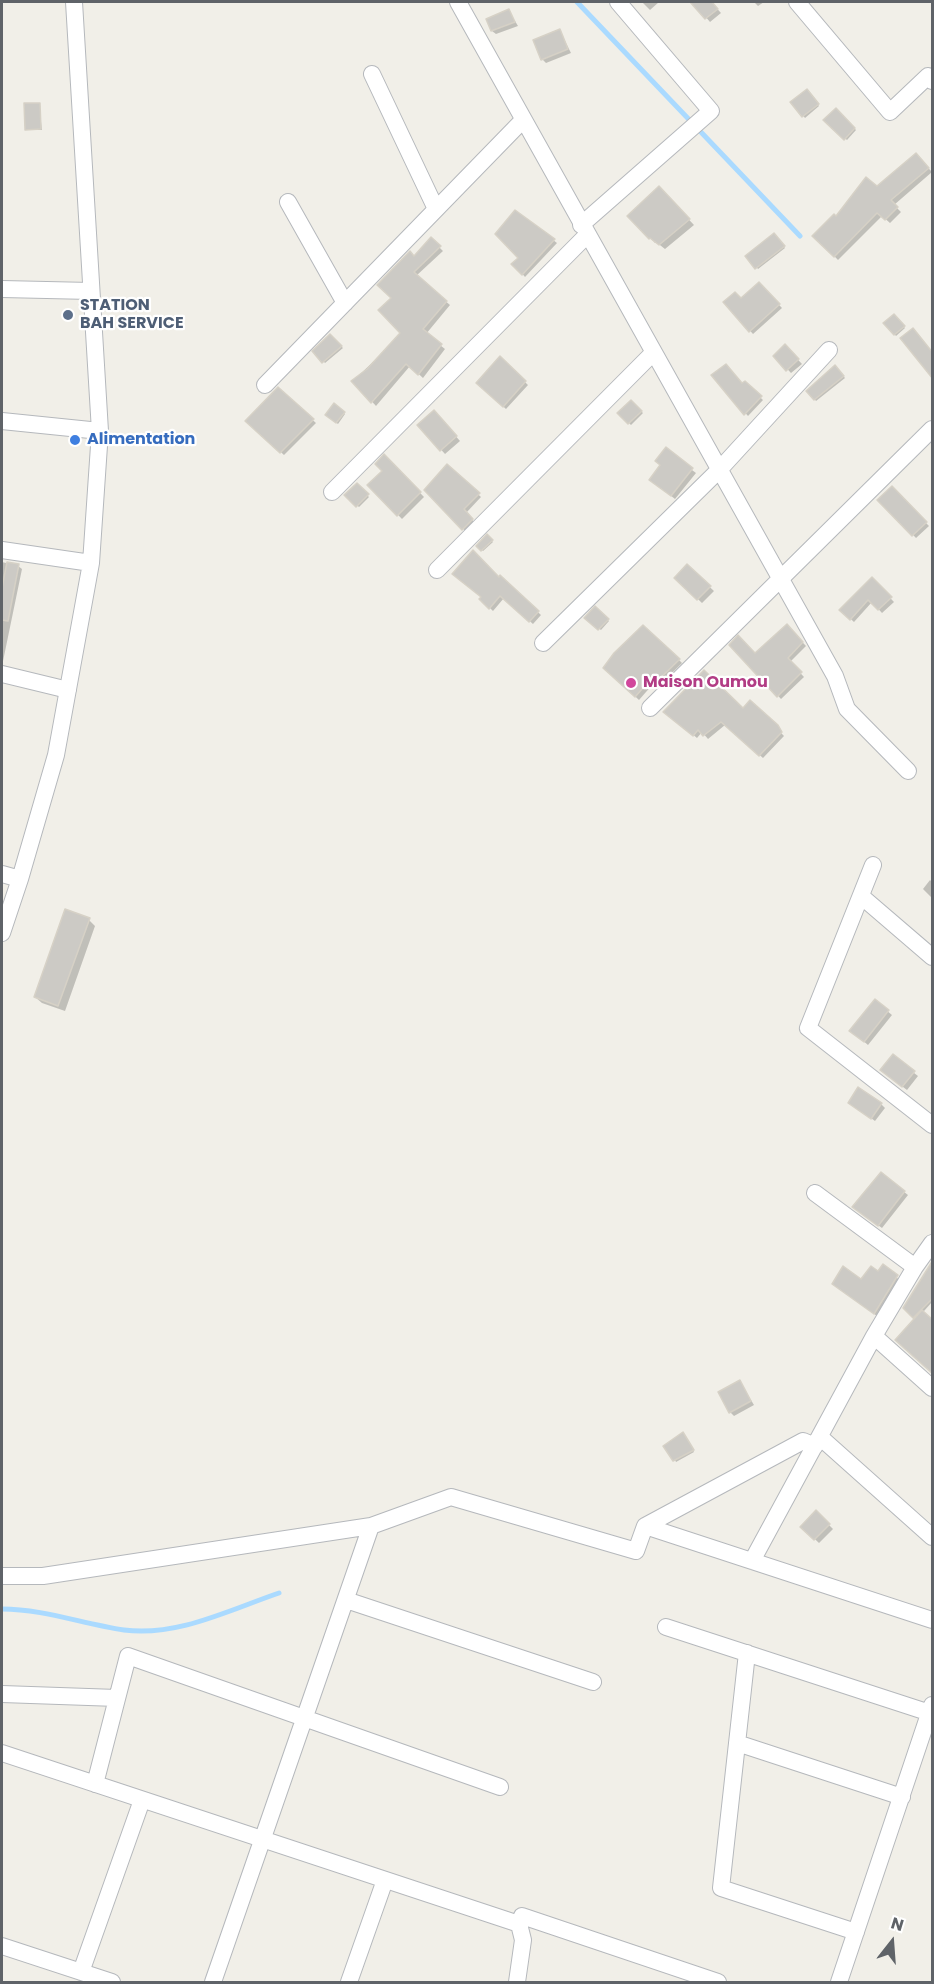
<!DOCTYPE html>
<style>
body{margin:0}
#map{position:relative;width:934px;height:1984px;overflow:hidden;background:#f1efe8;font-family:Poppins,sans-serif}
canvas{display:block}
.frame{position:absolute;inset:0;border:3px solid #5f6368;pointer-events:none}
.north{position:absolute;left:862px;top:1912px;width:60px;height:60px;-webkit-text-stroke:4px #fff;paint-order:stroke;rotate:17deg;font-size:16px;font-weight:700;line-height:24px;text-align:center;color:#5f6368}
.north::after{content:'';display:block;margin:auto;width:21px;height:27px;background:#5f6368;clip-path:polygon(50% 0,100% 100%,50% 72%,0 100%)}
</style>
<div id="map">
<canvas width="934" height="1984"></canvas>
<div class="frame"></div>
<div class="north">N</div>
</div>
<script>
const context = document.querySelector('canvas').getContext('2d');
context.lineJoin = 'round';
function paint(path, color) { context.fillStyle = color; context.fill(path, 'evenodd'); }
function trace(path, color, width, dash) { context.strokeStyle = color; context.lineWidth = width; context.lineCap = dash ? 'butt' : 'round'; context.setLineDash(dash || []); context.stroke(path); }
function label(font, color, halo, rows, align = 'center') {
  context.font = font + ' Poppins,sans-serif'; context.lineWidth = 4.5; context.setLineDash([]); context.textBaseline = 'middle'; context.strokeStyle = halo; context.fillStyle = color; for (const [text, x, y, turn = 0] of rows) {
    context.save(); context.translate(x, y); context.rotate((+turn || 0) * Math.PI / 180); context.textAlign = isNaN(turn) ? turn : align; if (halo) context.strokeText(text, 0, 0); context.fillText(text, 0, 0); context.restore();
  }
}
paint(new Path2D(`
 M642,2H659L650,10Z
 M693,2H711L721,13L710,22Z
 M754,2H764L758,6Z
 M509,11L518,26L496,34L492,31Z
 M560,31L571,53L546,63L542,59Z
 M807,91L819,106L805,118L792,102Z
 M39,104L42,130H28L27,129Z
 M836,110L856,130L847,140L825,120Z
 M916,155L932,172L894,205L901,212L890,223L882,216L838,260L815,236Z
 M659,188L694,225L665,249L656,242L655,243L629,216Z
 M516,212L557,243L525,277L514,264L520,258Z
 M774,235L785,248L758,269L747,256Z
 M431,239L443,251L416,276L450,305L426,334L445,349L423,378L410,366L376,406L353,381L403,333L393,298L414,258Z
 M759,284L782,308L753,334L725,303L741,300Z
 M894,316L905,328L896,336L885,323Z
 M330,336L343,348L325,363L314,351Z
 M785,346L802,364L791,373L775,356Z
 M500,358L528,385L506,409L478,383Z
 M835,367L845,378L816,401L808,391Z
 M713,376L742,385L745,383L763,400L748,416Z
 M278,389L316,423L284,455L247,421Z
 M631,402L643,413L631,425L619,413Z
 M334,406L345,414L338,424L327,415Z
 M438,416L460,441L445,454L419,425Z
 M384,456L424,497L402,519L369,485L384,471Z
 M448,466L481,497L466,513L475,523L466,532L426,490Z
 M692,470L696,473L675,499L655,483Z
 M357,485L369,497L359,507L346,495Z
 M892,489L929,526L916,538L879,500Z
 M487,536L493,542L483,551L478,546Z
 M2,562L18,566L22,569L2,666Z
 M687,566L714,591L702,603L676,578Z
 M500,577L541,615L533,624L504,598L493,611L481,599Z
 M872,579L894,602L882,613L872,602L854,622L841,610Z
 M595,608L609,621L601,630L586,618Z
 M787,626L806,646L790,662L804,677L781,699L731,645L755,655Z
 M664,645L682,663L657,688L653,684L639,700L605,668Z
 M751,702L784,736L763,758L725,725L708,739L702,732L697,738L669,715L743,710Z
 M930,880L932,882V898L923,889Z
 M89,920L95,926L65,1011L42,1003L35,997Z
 M875,1001L892,1015L868,1045L855,1034Z
 M893,1057L918,1076L907,1090L886,1074Z
 M881,1104L885,1108L875,1121L854,1106Z
 M881,1174L908,1195L882,1228L857,1210Z
 M932,1263V1302L917,1319L905,1308Z
 M878,1273L900,1279L877,1316L837,1287L862,1282Z
 M740,1382L754,1405L734,1416L730,1412Z
 M684,1435L694,1452L676,1462L675,1460Z
 M816,1512L833,1529L819,1543L802,1527Z`), '#0003');
trace(new Path2D(`
 M577,2L800,236
 M2,1609C43,1609 83,1624 124,1630C177,1637 229,1610 279,1593`), '#aadaff', 5);
const building = new Path2D(`
 M690,2H712L718,9L705,19Z
 M509,9L515,22L491,31L486,19Z
 M560,29L568,49L541,60L533,40Z
 M807,89L819,104L802,117L790,102Z
 M24,103H40L41,129L25,130Z
 M836,108L855,128L844,140L823,120Z
 M916,153L929,168L891,200L898,207L885,220L877,213L834,257L812,236L834,214L836,216L866,177L877,186Z
 M659,186L690,219L659,245L650,238L649,239L627,216Z
 M515,210L555,239L522,275L511,264L518,258L495,234Z
 M774,233L785,246L755,269L745,256Z
 M431,237L441,246L414,272L447,301L423,329L442,344L418,375L406,364L371,403L351,381L367,369L400,333L378,310L391,298L377,285L410,251L414,256Z
 M759,282L780,304L749,332L723,302L735,292L741,298Z
 M894,314L905,326L894,335L883,323Z
 M913,328L933,353V379L900,338Z
 M330,334L342,346L322,363L312,351Z
 M785,344L799,359L786,371L773,356Z
 M500,356L526,381L503,407L476,383Z
 M726,364L742,383L745,381L762,396L744,415L711,375Z
 M835,365L844,376L814,400L806,391Z
 M278,387L314,419L280,453L245,421Z
 M631,400L642,411L628,424L617,413Z
 M334,403L345,412L336,423L325,415Z
 M434,410L457,436L440,451L417,425Z
 M666,447L693,468L671,496L649,480L660,465L655,461Z
 M384,454L421,492L397,516L367,485L382,471L375,464Z
 M447,464L480,493L464,509L473,519L462,530L424,490Z
 M357,483L369,494L356,507L344,495Z
 M892,486L927,522L912,536L877,500Z
 M487,534L493,540L481,551L476,546Z
 M473,550L499,577L500,575L539,611L529,622L500,596L489,609L479,599L481,597L452,574Z
 M7,562L19,564L8,621L2,620V588Z
 M687,564L711,586L697,600L674,578Z
 M872,577L892,597L878,610L868,600L850,620L839,610Z
 M595,606L609,619L598,630L584,618Z
 M787,624L803,642L788,658L802,672L777,697L729,645L738,635L755,653Z
 M643,625L680,659L653,685L649,681L635,697L603,668L614,653Z
 M704,670L743,708L750,700L778,725L782,732L759,756L721,722L703,736L698,730L693,736L663,712Z
 M65,909L90,918L58,1006L34,997Z
 M875,999L889,1010L864,1042L849,1031Z
 M893,1054L915,1071L902,1087L880,1070Z
 M858,1087L882,1103L871,1119L848,1103Z
 M881,1172L905,1191L878,1226L852,1207Z
 M933,1260V1298L913,1318L903,1308Z
 M883,1264L898,1275L874,1314L832,1284L843,1266L861,1279L871,1266L878,1271Z
 M922,1310L933,1320V1374L895,1340Z
 M740,1380L751,1401L729,1413L718,1392Z
 M683,1432L694,1450L673,1461L663,1446Z
 M816,1510L830,1524L814,1540L800,1527Z`);
paint(building, '#cccac5');
trace(building, '#d6d1c6', 1.5);
const minor = new Path2D(`
 M458,2L835,676L847,709L908,771
 M797,2L890,112L928,76L932,81
 M372,74L436,209
 M288,202L345,303
 M581,225L711,111L618,2
 M2,289L91,291
 M265,385L523,120
 M2,421L100,431
 M332,492L587,235
 M2,550L91,563
 M437,570L653,353
 M543,643L719,470L829,350
 M2,674L68,690
 M650,708L932,429
 M873,865L808,1028L932,1125
 M2,874L20,879
 M861,896L932,957
 M2,933L20,879L56,755L91,563L100,431L74,2
 M815,1193L915,1267
 M874,1336L932,1388
 M820,1437L932,1537
 M645,1526L932,1620
 M752,1561L874,1336L915,1267L932,1243
 M2,1576H43L371,1526L451,1497L636,1551L645,1526L803,1441L815,1446
 M346,1600L593,1682
 M666,1627L930,1713
 M747,1653L721,1888L856,1932
 M2,1694L117,1698
 M737,1743L902,1797
 M2,1753L519,1924
 M95,1784L128,1656L500,1787
 M2,1946L112,1982
 M81,1972L142,1800
 M213,1982L371,1526
 M349,1982L385,1880
 M517,1982L523,1940L519,1924L522,1916L718,1982
 M839,1982L932,1705`);
trace(minor, '#b5b8bc', 18);
trace(minor, '#fff', 16);
for (const [x, y, r, color] of [
 [68,315,6,"#5c6f8a"],
 [75,440,6,"#3f7fe0"],
 [631,683,6,"#d1479c"]
]) { const dot = new Path2D(); dot.arc(x, y, r, 0, 2 * Math.PI); context.fillStyle = color; context.fill(dot); trace(dot, '#fff', 2); }
label('bold 16px', '#4e5e75', '#fff', [
 ["STATION",80,306],
 ["BAH SERVICE",80,324]
], 'left');
label('bold 16px', '#366cbe', '#fff', [
 ["Alimentation",87,440]
], 'left');
label('bold 16px', '#b23c85', '#fff', [
 ["Maison Oumou",643,683]
], 'left');
</script>
